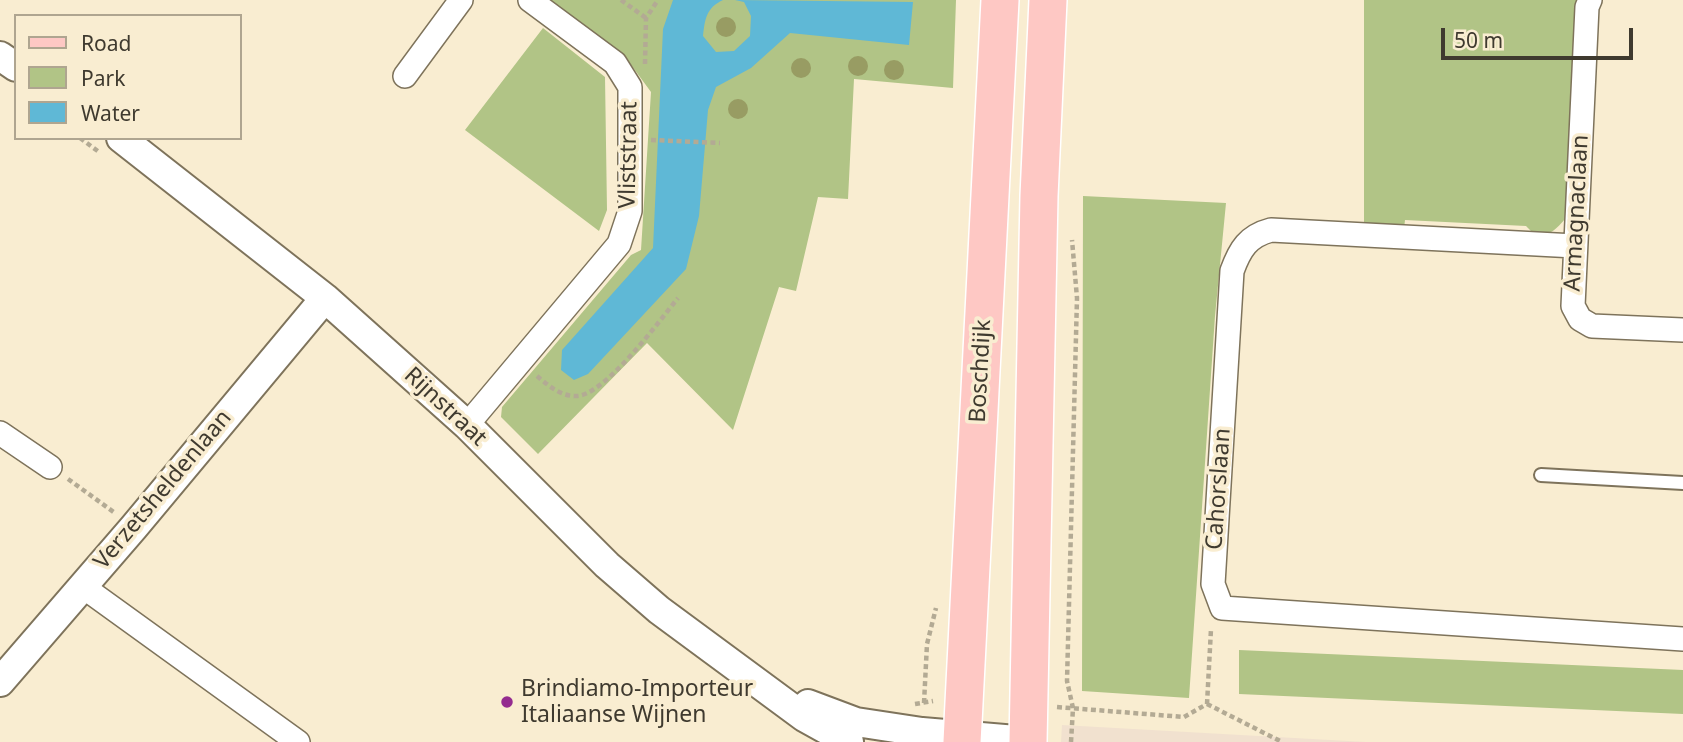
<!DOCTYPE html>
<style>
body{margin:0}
#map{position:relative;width:1683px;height:742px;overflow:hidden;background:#f9edd1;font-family:"Noto Sans",sans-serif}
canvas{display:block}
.legend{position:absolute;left:14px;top:14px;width:228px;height:126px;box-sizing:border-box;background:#f9edd1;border:2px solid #afa590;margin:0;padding:9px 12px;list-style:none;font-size:21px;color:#3f3a2f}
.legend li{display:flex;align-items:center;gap:14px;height:35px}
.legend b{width:35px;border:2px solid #afa590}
.scale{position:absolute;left:1441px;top:28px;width:192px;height:32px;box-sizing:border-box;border:4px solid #3f3a2f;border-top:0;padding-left:9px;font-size:21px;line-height:24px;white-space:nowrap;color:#3f3a2f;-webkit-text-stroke:5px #f9edd1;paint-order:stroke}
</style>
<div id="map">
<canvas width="1683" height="742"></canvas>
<ul class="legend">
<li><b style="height:9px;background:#fec8c4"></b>Road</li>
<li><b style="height:19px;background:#b1c486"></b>Park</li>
<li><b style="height:19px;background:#5fb8d6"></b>Water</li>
</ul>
<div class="scale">50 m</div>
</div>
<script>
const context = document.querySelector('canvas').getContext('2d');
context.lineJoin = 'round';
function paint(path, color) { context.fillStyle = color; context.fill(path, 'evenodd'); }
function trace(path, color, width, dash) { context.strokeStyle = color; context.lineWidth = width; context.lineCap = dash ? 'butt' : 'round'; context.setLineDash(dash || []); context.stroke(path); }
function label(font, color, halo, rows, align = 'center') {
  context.font = font + ' "Noto Sans",sans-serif'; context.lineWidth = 7; context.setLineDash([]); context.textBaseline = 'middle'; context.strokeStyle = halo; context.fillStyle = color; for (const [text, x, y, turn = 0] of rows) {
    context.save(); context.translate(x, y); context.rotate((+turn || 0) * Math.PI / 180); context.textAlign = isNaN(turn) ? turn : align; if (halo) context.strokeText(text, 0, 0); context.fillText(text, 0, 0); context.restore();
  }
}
paint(new Path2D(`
 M1062,725L1366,742H1061Z`), '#f1e1cf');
paint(new Path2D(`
 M548,0H956L953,88L854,79L848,199L818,197L796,291L779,287L733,430L647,343L538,454L501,417L502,407L631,255L641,250L651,92L626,58Z
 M1364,0H1578L1565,219C1556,230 1549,236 1535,235L1526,226L1405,220L1404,229L1364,228Z
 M543,28L605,77L607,210L599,231L465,130Z
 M1083,196L1226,203L1215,316L1189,698L1082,691Z
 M1239,650L1683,670V714L1239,694Z`), '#b1c486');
paint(new Path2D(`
 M673,0H723C706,8 705,19 703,36L716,52L734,51L750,36L751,16L744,2L735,0L913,2L909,45L790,33L751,68L716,87L708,110L699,216L686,269L588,374L574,380L561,370L562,350L653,248L663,29Z`), '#5fb8d6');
const service = new Path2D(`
 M1541,475L1683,483`);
const minor = new Path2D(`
 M1590,0L1587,7L1573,306L1580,319L1592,326L1683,330
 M405,76L461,0
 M1575,246L1271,230C1248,236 1240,249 1232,271L1213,584L1222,608L1683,639
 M467,425L619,244L630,211V87L615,63L530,0
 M0,433L50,467
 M82,586L298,742`);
const tertiary = new Path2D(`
 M0,56L16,67
 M121,138L325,298L467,425L607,565L659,610L804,717L849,742
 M0,682L134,527L325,298
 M808,704L856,722L922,732L1028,741`);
const primary = new Path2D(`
 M962,742L1000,0
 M1028,742L1039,196L1048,0`);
trace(service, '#7e735b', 16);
trace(minor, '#7e735b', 26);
trace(tertiary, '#7e735b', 32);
trace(primary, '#fff', 40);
trace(new Path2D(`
 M621,0L646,18
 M645,64L646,18L658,0
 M80,138L99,152
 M651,140L720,143
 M537,376C548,385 560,396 575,396C603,398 660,320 678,298
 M68,479L115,513
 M924,703L927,644L936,608
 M915,704L933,701
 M1207,704L1211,629
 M1207,704L1282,742
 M1057,707L1184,717L1207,704
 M1071,742L1073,708L1067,681L1077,298L1072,240`), '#b3aa94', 4.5, [5, 3.5]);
trace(service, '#fff', 12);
trace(minor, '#fff', 23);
trace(tertiary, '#fff', 28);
trace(primary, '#fec8c4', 37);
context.fillStyle = '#989c63';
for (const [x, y] of [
 [726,27],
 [858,66],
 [801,68],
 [894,70],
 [738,109]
]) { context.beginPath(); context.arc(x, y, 10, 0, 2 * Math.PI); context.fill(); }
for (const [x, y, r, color] of [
 [507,702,7,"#942b8f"]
]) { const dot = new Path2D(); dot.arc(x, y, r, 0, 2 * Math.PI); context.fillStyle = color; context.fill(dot); trace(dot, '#f9edd1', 2.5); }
label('23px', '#3f3a2f', '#f9edd1', [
 ["Vliststraat",629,155,-89],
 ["Armagnaclaan",1577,213,-87],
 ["Boschdijk",981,371,-87],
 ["Rijnstraat",445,407,43],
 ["Cahorslaan",1219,489,-86],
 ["Verzetsheldenlaan",163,490,-50]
]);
label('23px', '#3f3a2f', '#f9edd1', [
 ["Brindiamo-Importeur",521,689],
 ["Italiaanse Wijnen",521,715]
], 'left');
</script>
